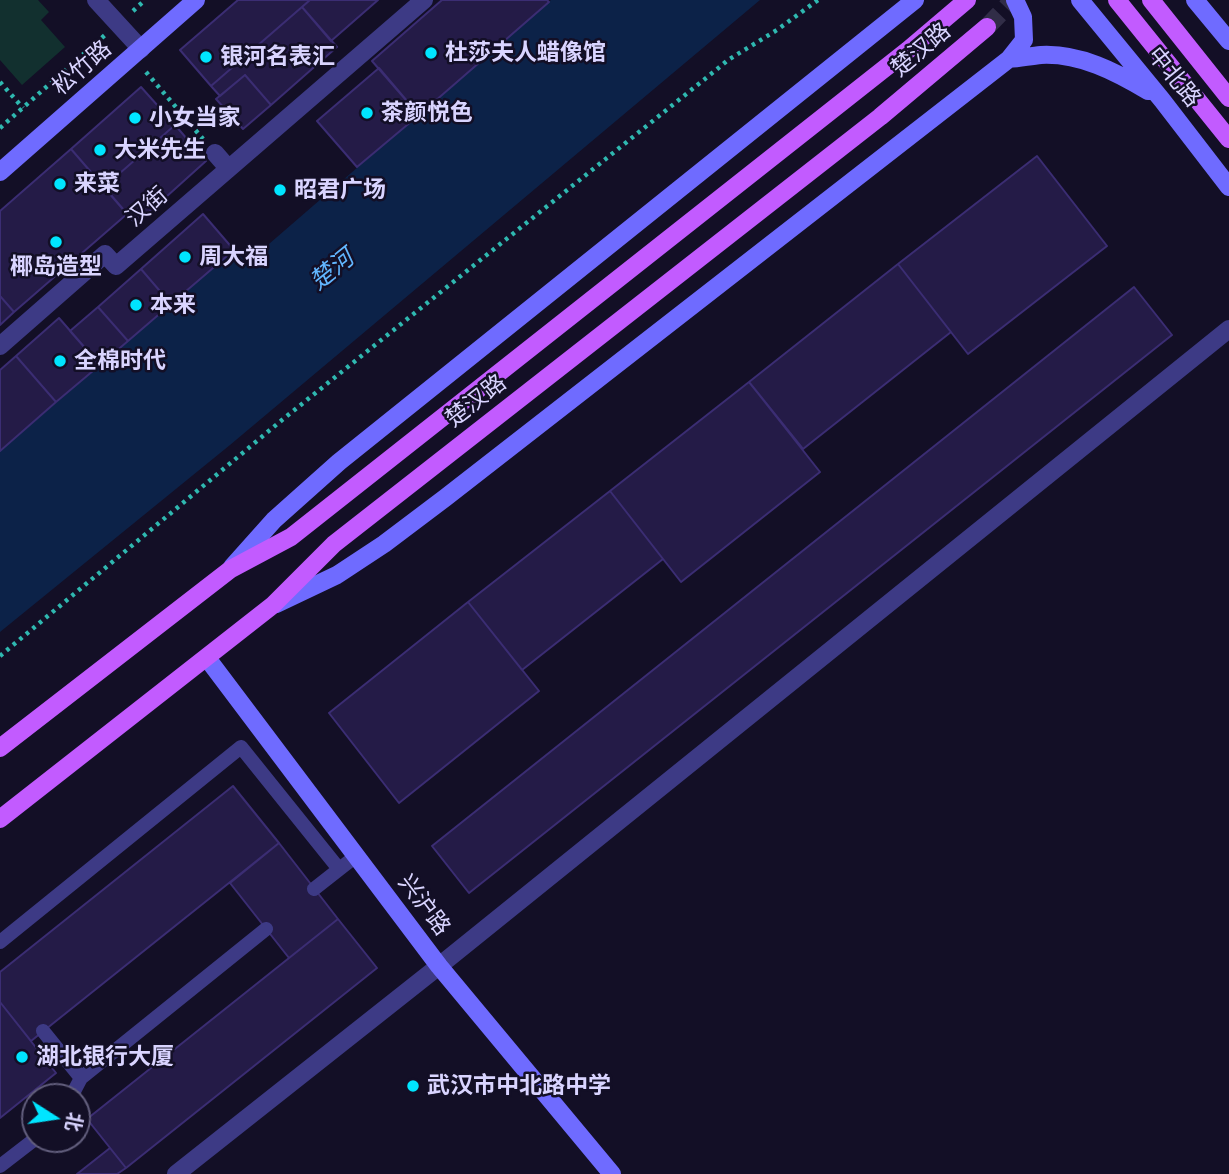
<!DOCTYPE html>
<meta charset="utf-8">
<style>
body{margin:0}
#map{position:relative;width:1229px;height:1174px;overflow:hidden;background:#130f26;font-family:"Public Sans","Noto Sans SC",sans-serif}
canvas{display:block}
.north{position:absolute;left:21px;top:1083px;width:70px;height:70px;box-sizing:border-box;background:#130f26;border:2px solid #625e7d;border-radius:50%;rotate:102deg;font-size:19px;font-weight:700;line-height:28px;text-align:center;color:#d9d4ff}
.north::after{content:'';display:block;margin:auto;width:24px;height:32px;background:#00e5ff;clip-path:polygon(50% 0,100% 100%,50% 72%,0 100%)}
</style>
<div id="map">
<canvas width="1229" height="1174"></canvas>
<div class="north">北</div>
</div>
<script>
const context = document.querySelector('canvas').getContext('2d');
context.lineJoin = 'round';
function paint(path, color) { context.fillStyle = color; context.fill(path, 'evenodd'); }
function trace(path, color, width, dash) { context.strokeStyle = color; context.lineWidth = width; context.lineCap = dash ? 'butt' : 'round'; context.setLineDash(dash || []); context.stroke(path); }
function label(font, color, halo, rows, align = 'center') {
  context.font = font + ' "Public Sans","Noto Sans SC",sans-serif'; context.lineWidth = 5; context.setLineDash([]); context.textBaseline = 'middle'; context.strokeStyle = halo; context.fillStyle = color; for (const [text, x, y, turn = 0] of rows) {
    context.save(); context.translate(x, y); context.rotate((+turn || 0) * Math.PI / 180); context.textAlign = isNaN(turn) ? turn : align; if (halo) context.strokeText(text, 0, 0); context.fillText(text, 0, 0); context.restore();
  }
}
paint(new Path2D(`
 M0,0H38L49,12L41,20L65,47L22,85L0,60Z`), '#12302f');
paint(new Path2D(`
 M551,0H760L230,445L0,632V451L234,250L247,263Z`), '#0c2248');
const building = new Path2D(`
 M238,0H310L211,86L180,50Z
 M310,0H378L331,41L302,7Z
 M442,0H547L549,2L419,115L372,61Z
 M302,7L337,47L271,105L245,75L220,96L211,86Z
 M379,68L419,115L357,167L317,121Z
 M245,75L271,105L243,129L216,99Z
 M141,87L175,125L104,187L71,149Z
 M175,125L206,161L136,224L104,187Z
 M71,149L127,214L14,312L0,296V211Z
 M1037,156L1107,246L968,354L898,264Z
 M203,214L234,250L171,304L141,269Z
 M898,264L951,332L803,449L749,382Z
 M141,269L171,304L128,341L98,307Z
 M1134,287L1172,335L469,893L432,846Z
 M0,296L14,312L0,325Z
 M98,307L128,341L100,365L70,331Z
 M59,318L100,365L56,402L16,356Z
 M16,356L56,402L0,451V370Z
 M749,382L820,472L681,582L610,491Z
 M610,491L663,559L522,670L468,602Z
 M468,602L539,691L399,803L329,713Z
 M233,786L279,843L31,1041L0,1002V972Z
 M279,843L338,919L289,958L230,883Z
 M338,919L377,968L126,1168L87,1119Z
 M0,1002L56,1073L0,1118Z
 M110,1148L126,1168L117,1174H77Z`);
paint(building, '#241b47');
trace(building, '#3b2d73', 2);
trace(new Path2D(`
 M987,27L1013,0`), '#312d47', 18, [18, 9]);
trace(new Path2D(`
 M133,11L145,0
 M146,72L203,139
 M0,82L23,108
 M0,128L105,35
 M0,656L282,420L716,70L728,60L777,30L818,0`), '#2fb8b0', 4.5, [3.5, 5]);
trace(new Path2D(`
 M314,889L356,856
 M0,942L241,747L339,869
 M43,1031L81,1078L266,929
 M71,1097L81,1078
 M0,1166L35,1139`), '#3d3a85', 14);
trace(new Path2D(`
 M96,0L141,49
 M215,153L228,168
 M0,346L105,254L116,266L424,0
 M176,1174L439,966L1229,329`), '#3d3a85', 18);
trace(new Path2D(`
 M1080,0L1162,100L1229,187
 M1195,0L1229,41
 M1009,59C1020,58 1031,56 1041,55C1080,53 1116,72 1148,91
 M0,172L196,0
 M232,567L274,520L339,462L915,0
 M276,604L337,575L384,544L445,498L1009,59L1024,40L1023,17L1015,0
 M207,658L439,966L612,1174`), '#6f6bff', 18);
trace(new Path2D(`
 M1117,0L1229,139
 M1151,0L1229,98
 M0,748L231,569L291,537L908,50L967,0
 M0,819L273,605L334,544L880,117L987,27`), '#c25bff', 18);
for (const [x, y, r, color] of [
 [431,53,7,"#00e5ff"],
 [206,57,7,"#00e5ff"],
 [367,113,7,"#00e5ff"],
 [135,118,7,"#00e5ff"],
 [100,150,7,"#00e5ff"],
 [60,184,7,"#00e5ff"],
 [280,190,7,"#00e5ff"],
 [56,242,7,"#00e5ff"],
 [185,257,7,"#00e5ff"],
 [136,305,7,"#00e5ff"],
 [60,361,7,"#00e5ff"],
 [22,1057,7,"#00e5ff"],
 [413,1086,7,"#00e5ff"]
]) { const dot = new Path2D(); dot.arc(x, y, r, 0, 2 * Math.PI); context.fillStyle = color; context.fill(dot); trace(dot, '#130f26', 2.5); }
label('23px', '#d9d4ff', '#130f26', [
 ["楚汉路",921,50,-40],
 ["松竹路",82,68,-41],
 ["中北路",1174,77,51],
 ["汉街",147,207,-41],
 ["楚汉路",476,401,-38],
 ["兴沪路",424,905,53]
]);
label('bold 23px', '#d9d4ff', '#130f26', [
 ["杜莎夫人蜡像馆",445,53],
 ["银河名表汇",220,57],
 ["茶颜悦色",381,113],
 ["小女当家",149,118],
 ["大米先生",114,150],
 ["来菜",74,184],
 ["昭君广场",294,190],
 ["周大福",199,257],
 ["椰岛造型",56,267,"center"],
 ["本来",150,305],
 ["全棉时代",74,361],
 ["湖北银行大厦",36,1057],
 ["武汉市中北路中学",427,1086]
], 'left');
label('italic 24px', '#62b6ff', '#130f26', [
 ["楚河",332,270,-39]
]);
</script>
